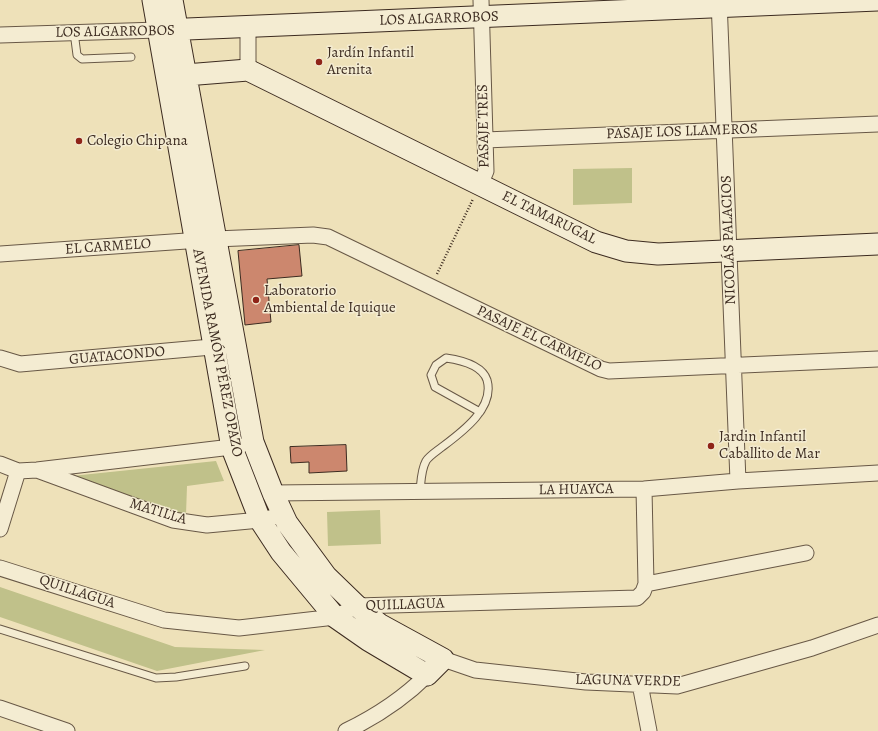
<!DOCTYPE html>
<meta charset="utf-8">
<style>
body{margin:0}
canvas{display:block;background:#eee1b9}
</style>
<canvas width="878" height="731"></canvas>
<script>
const context = document.querySelector('canvas').getContext('2d');
context.lineJoin = 'round';
function paint(path, color) { context.fillStyle = color; context.fill(path, 'evenodd'); }
function trace(path, color, width, dash) { context.strokeStyle = color; context.lineWidth = width; context.lineCap = dash ? 'butt' : 'round'; context.setLineDash(dash || []); context.stroke(path); }
function label(font, color, halo, rows, align = 'center') {
  context.font = font + ' Alegreya,serif'; context.lineWidth = 3; context.setLineDash([]); context.textBaseline = 'middle'; context.strokeStyle = halo; context.fillStyle = color; for (const [text, x, y, turn = 0] of rows) {
    context.save(); context.translate(x, y); context.rotate((+turn || 0) * Math.PI / 180); context.textAlign = isNaN(turn) ? turn : align; if (halo) context.strokeText(text, 0, 0); context.fillText(text, 0, 0); context.restore();
  }
}
paint(new Path2D(`
 M632,168V203L573,205V169Z
 M216,461L224,481L187,486L186,515L62,477Z
 M380,510L381,544L328,546L327,512Z
 M0,587L175,647L265,650L157,671L0,617Z`), '#c0c18a');
const building = new Path2D(`
 M299,245L302,276L267,279L271,322L245,325L238,251Z
 M346,445L347,471L309,473V462L291,463L290,447Z`);
paint(building, '#cc876e');
trace(building, '#3c2b20', 1);
const lane = new Path2D(`
 M74,32L77,55L82,59L131,57
 M420,491C421,482 421,470 426,461C429,456 437,451 442,447C462,432 495,408 487,380C482,365 460,360 446,358L436,365L431,375L435,387L480,412
 M0,629L156,678L176,677L245,666`);
const street = new Path2D(`
 M719,0L738,481
 M248,27V70
 M0,35L158,30
 M485,140L878,124
 M480,185L486,171L481,0
 M0,254L215,239L313,235L328,237L601,369L609,371L878,359
 M0,358L20,364L223,346
 M0,464L18,471L37,470L240,446
 M37,470L173,520L207,525L260,520L283,515
 M273,493L644,489L738,481L878,473
 M0,529L18,471
 M0,568L164,620L239,628L335,617L357,606L637,598L643,592L646,584L644,489
 M646,584L806,553
 M443,659L475,670L586,682L677,686L812,648L878,625
 M640,684L649,731
 M0,708L67,731
 M346,731C377,716 403,699 427,675`);
const secondary = new Path2D(`
 M153,0L232,448L260,520L281,552L335,617L368,640L427,675L443,659L379,624L357,606L326,576L287,523L273,493L253,442L172,0
 M163,30L878,0
 M173,76L248,70L596,242L626,251L658,254L878,244`);
trace(lane, '#685846', 9);
trace(street, '#685846', 17);
trace(secondary, '#3c2b20', 23);
trace(new Path2D(`
 M437,274L473,199`), '#3c2b20', 2.5, [1, 2]);
trace(lane, '#f4ecd2', 7);
trace(street, '#f4ecd2', 15);
trace(secondary, '#f4ecd2', 21);
for (const [x, y, r, color] of [
 [319,62,4,"#8f2418"],
 [79,141,4,"#8f2418"],
 [256,300,4,"#8f2418"],
 [711,446,4,"#8f2418"]
]) { const dot = new Path2D(); dot.arc(x, y, r, 0, 2 * Math.PI); context.fillStyle = color; context.fill(dot); trace(dot, '#f4ecd2', 1.5); }
label('15px', '#3c2b20', '#f4ecd2', [
 ["LOS ALGARROBOS",439,19,-2],
 ["LOS ALGARROBOS",115,32,-1],
 ["PASAJE TRES",484,126,-91],
 ["PASAJE LOS LLAMEROS",682,132,-2],
 ["EL TAMARUGAL",549,218,26],
 ["NICOLÁS PALACIOS",729,240,-92],
 ["EL CARMELO",108,247,-4],
 ["PASAJE EL CARMELO",539,339,25],
 ["AVENIDA RAMÓN PÉREZ OPAZO",217,353,79],
 ["GUATACONDO",117,356,-5],
 ["LA HUAYCA",576,490,-1],
 ["MATILLA",158,512,17],
 ["QUILLAGUA",77,592,18],
 ["QUILLAGUA",405,605,-2],
 ["LAGUNA VERDE",628,681,1]
]);
label('15px', '#3c2b20', '#f4ecd2', [
 ["Jardín Infantil",327,53],
 ["Arenita",327,70],
 ["Colegio Chipana",87,141],
 ["Laboratorio",264,291],
 ["Ambiental de Iquique",264,308],
 ["Jardin Infantil",719,437],
 ["Caballito de Mar",719,454]
], 'left');
</script>
